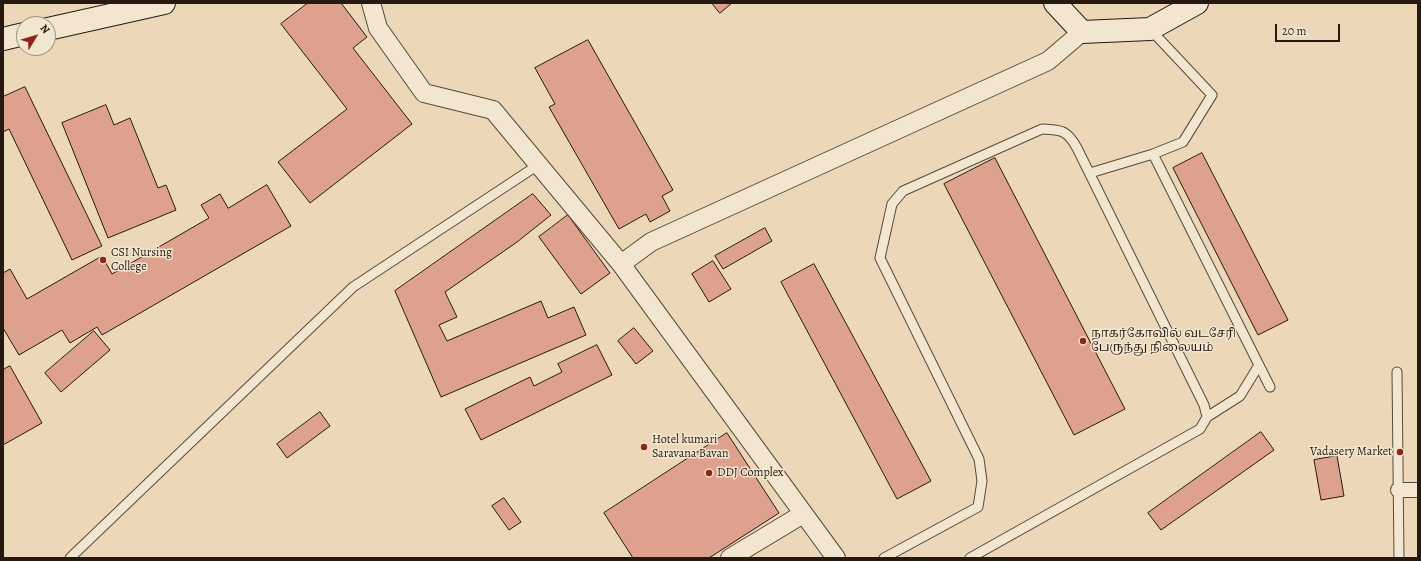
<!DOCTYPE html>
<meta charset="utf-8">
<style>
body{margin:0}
#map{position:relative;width:1421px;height:561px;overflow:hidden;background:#ecd8b8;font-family:Alegreya,serif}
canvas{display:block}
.frame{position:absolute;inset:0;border:4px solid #261910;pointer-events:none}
.north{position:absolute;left:16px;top:16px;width:40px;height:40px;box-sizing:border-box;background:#f3e6d1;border:1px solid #a19484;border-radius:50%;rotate:52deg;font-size:11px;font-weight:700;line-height:16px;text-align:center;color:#261910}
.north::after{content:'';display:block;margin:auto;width:14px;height:18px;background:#8f2418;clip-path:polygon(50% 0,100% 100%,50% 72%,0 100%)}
.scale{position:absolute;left:1275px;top:24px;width:65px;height:18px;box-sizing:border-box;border:2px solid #261910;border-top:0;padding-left:5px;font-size:12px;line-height:14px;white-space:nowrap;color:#261910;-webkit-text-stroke:3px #f3e6d1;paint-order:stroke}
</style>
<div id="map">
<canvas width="1421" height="561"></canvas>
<div class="frame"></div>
<div class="north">N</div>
<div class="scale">20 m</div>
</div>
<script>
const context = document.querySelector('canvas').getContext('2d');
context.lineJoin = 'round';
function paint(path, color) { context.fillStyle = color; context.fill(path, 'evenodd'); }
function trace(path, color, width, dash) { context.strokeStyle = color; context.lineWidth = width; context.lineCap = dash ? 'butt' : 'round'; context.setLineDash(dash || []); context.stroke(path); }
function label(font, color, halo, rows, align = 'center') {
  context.font = font + ' Alegreya,"Noto Serif Tamil",serif'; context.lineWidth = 3; context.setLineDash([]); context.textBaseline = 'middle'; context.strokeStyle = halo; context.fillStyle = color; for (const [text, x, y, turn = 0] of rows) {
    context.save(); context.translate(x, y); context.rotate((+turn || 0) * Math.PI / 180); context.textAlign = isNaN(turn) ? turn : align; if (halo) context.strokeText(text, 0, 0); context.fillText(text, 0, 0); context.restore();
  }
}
const building = new Path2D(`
 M308,3H341L367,37L353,48L412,124L310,203L278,162L347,109L281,24Z
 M712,3H732L720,13Z
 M588,40L673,190L662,196L670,211L650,222L646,214L619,229L549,107L555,104L535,68Z
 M25,87L102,246L72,260L9,129L3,132V97Z
 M106,105L114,125L130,118L158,188L166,185L176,210L108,238L62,123Z
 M1202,153L1288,320L1258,335L1173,168Z
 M995,158L1125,409L1074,435L944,184Z
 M267,185L291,226L102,335L97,327L70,343L62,330L19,355L3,328V273L10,269L27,299L102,256L112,274L209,218L201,205L220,194L228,208Z
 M533,194L551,215L517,242L445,292L457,317L439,325L447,341L541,301L548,318L574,307L586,335L441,397L395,291Z
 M568,215L610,273L581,294L539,237Z
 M765,228L772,241L723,269L715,256Z
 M713,261L731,289L709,302L692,274Z
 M814,264L931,481L897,499L781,282Z
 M634,328L653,351L636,364L618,341Z
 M94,331L110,350L61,392L45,373Z
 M597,345L612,375L481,440L465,409L530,377L534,386L562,372L558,364Z
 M10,366L42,423L3,445V370Z
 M320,412L330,426L287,458L277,444Z
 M1261,432L1274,450L1161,530L1148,513Z
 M727,433L779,513L709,558H633L604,513Z
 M1337,456L1344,496L1321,500L1314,460Z
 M504,498L521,522L509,530L492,506Z`);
paint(building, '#dea18e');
trace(building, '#261910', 1);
const service = new Path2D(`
 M1153,154L1270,387
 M1090,173L1153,154L1183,142L1212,95L1150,29
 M1397,372L1399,558
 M1207,417L1240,396L1259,365
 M70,558L353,287L538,165
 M884,558L978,507L982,481L979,459L880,258L892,204L903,191L1042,129C1062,130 1067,130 1077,148L1204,405L1207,417L1200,429L970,558`);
const pedestrian = new Path2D(`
 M1398,490H1418`);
const minor = new Path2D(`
 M371,3L378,28L424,93L493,110L621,264L836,558
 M621,264L651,242L1048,61L1082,32
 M730,558L803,514`);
const secondary = new Path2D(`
 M1055,3L1082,32L1150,29L1197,3
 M48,29L164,3
 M3,39L24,34`);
trace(service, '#58493a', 11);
trace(pedestrian, '#58493a', 16);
trace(minor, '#58493a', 20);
trace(secondary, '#261910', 24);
trace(service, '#f3e6d1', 9);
trace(pedestrian, '#f3e6d1', 14);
trace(minor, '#f3e6d1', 18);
trace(secondary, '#f3e6d1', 22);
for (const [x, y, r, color] of [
 [103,260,4,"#8f2418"],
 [1083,341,4,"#8f2418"],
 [644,447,4,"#8f2418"],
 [1400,452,4,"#8f2418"],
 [709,473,4,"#8f2418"]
]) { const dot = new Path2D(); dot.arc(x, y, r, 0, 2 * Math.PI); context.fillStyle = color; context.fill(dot); trace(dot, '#f3e6d1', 1.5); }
label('12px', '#261910', '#f3e6d1', [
 ["CSI Nursing",111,253],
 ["College",111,267],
 ["நாகர்கோவில் வடசேரி",1091,334],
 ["பேருந்து நிலையம்",1091,348],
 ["Hotel kumari",652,440],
 ["Saravana Bavan",652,454],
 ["Vadasery Market",1392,452,"right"],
 ["DDJ Complex",717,473]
], 'left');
</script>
